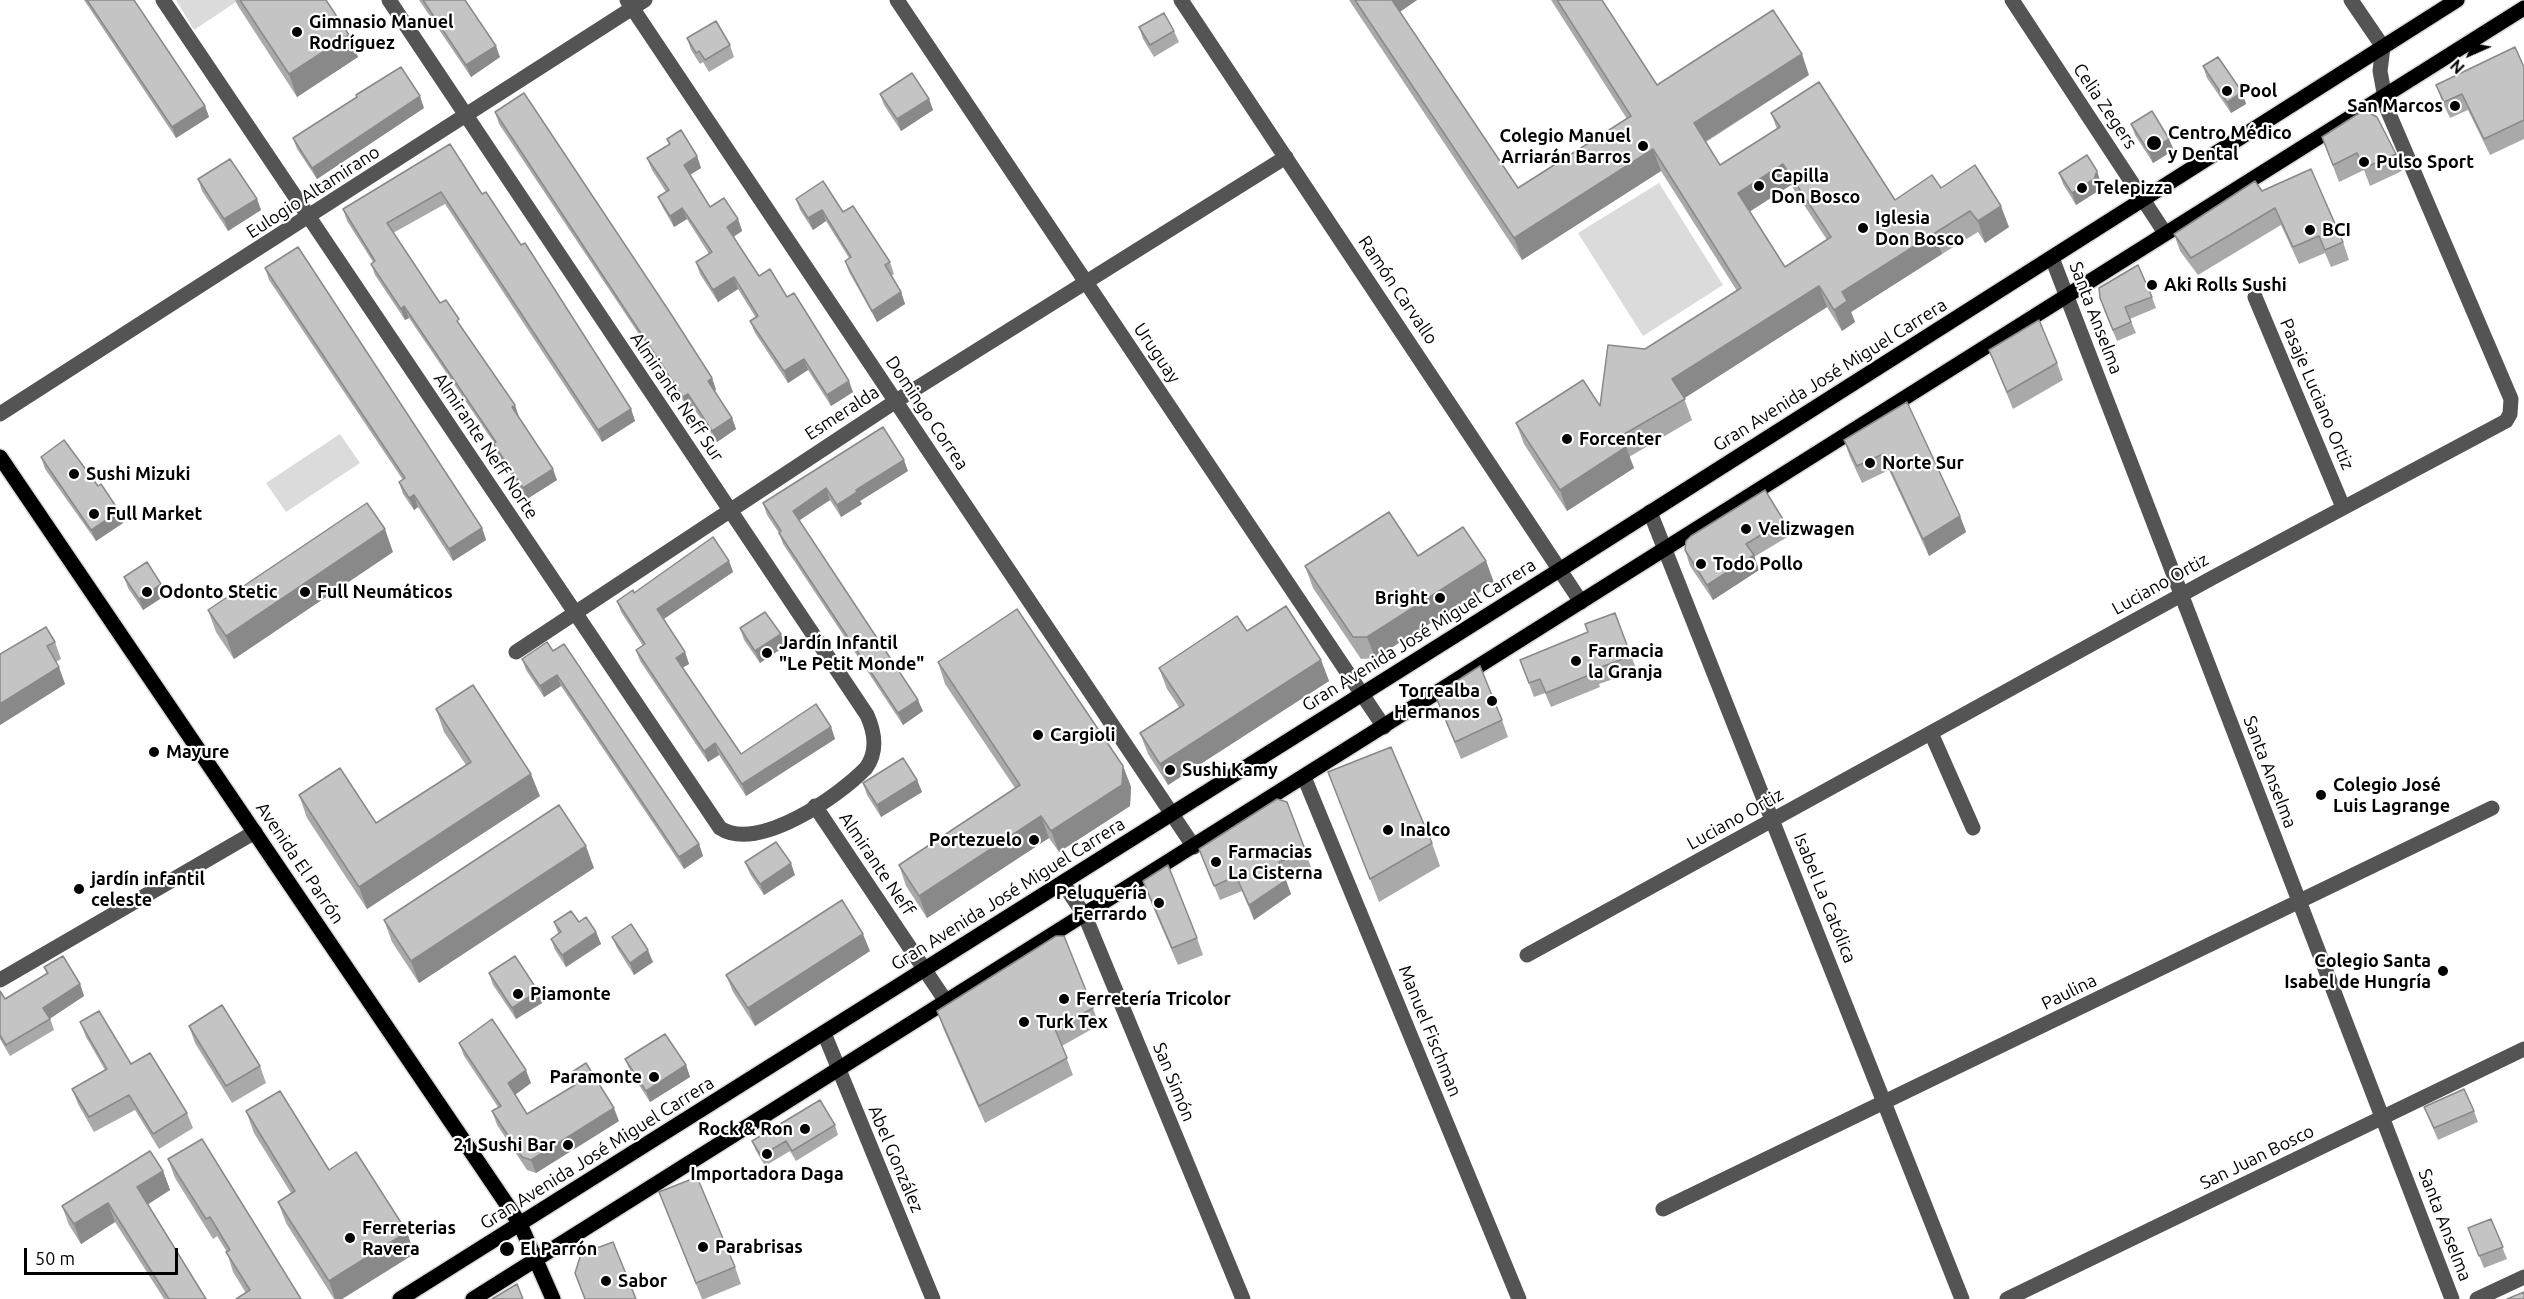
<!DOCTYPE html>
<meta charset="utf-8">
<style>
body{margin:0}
#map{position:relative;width:2524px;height:1299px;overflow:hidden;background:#fff;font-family:Ubuntu,sans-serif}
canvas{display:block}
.north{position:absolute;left:2440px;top:24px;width:60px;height:60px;-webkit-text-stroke:4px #fff;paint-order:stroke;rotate:225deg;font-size:16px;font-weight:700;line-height:24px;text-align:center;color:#000}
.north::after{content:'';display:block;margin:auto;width:21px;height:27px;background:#000;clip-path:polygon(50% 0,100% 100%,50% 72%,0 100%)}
.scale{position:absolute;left:24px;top:1248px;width:154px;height:27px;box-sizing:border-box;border:3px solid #000;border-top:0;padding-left:8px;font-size:18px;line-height:21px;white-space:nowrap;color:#000;-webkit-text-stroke:4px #fff;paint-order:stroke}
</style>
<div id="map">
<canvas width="2524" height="1299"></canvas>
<div class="north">N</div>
<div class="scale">50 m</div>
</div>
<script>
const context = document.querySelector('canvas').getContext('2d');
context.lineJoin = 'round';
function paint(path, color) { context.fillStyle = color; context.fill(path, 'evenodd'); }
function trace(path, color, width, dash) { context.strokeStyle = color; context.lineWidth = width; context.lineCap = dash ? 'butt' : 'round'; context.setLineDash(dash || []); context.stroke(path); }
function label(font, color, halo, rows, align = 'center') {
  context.font = font + ' Ubuntu,sans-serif'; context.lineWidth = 4.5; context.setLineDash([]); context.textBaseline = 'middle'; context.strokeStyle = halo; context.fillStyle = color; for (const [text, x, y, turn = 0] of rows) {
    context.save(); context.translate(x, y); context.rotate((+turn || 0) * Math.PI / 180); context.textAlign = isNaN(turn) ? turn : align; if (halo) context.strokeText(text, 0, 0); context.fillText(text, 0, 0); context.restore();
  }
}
paint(new Path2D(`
 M176,0H239L194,30Z
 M1659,183L1723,285L1643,336L1578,233Z
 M340,434L360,463L286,512L266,483Z`), '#dbdbdb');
const major = new Path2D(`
 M0,457L508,1206L520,1224L553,1299
 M400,1299L1561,569L2457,0
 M473,1299L2524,8`);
trace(major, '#dbdbdb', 18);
trace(new Path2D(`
 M163,0L720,828C758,853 839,796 866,768C878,751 875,733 867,715L389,0
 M627,0L1194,847
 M897,0L1384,727
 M1181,0L1581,602
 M2012,0L2165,233
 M2052,258L2452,1299
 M2255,297L2343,507
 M0,414L645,0
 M1650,512L1962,1299
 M516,652L896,401L1286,157
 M1931,733L1973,828
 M1304,777L1519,1299
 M815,806L947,1003
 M1063,883L1085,916L1243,1299
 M1527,955L2212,578L2506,421L2510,414L2511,399L2387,109L2380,71L2383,47L2351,0
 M0,980L255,832
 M824,1033L933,1299
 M1663,1209L2492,808
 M2007,1299L2524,1049
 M2477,1299L2524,1277`), '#545454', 15);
trace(major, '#000', 15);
paint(new Path2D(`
 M84,0H134L205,106L209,117L176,138Z
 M235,0H326L349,35L358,57L297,97L238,6Z
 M419,0H465L500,57L471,77Z
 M1349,0H1417L1400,12L1518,188L1627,119L1551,0H1602L1657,85L1809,75L1706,142L1720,165L1777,129L1771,113L1895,200L1941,188L2009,227L1985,243L1978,232L1942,254L1851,312L1855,322L1842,331L1827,307L1684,398L1692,420L1629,457L1634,468L1567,511L1524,444L1516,423L1600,406L1645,349L1737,291L1661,171L1522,260ZM1791,185L1827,240L1785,267L1750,211Z
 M1139,27L1174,31L1179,42L1154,57L1143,39Z
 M687,38L730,45L734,57L709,72L703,62L700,64L691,50Z
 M2203,66L2242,92L2246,104L2231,113L2207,78Z
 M2524,67V139L2490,155L2468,110L2450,118L2442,101L2436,85Z
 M880,94L929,99L933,110L901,131L884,105Z
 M356,95L424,108L317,179L297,149L293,138L357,98Z
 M495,112L712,378L716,390L714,391L732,418L736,429L717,442L692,406L688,408L499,124Z
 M2131,124L2174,150L2153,163L2135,135Z
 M2322,137L2396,154L2402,171L2370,186L2364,170L2339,182Z
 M667,139L697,156L701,168L690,175L710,207L738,219L742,231L734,237L759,276L787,297L853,392L831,406L808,370L788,383L755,333L750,321L756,318L738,289L718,302L700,274L696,262L709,254L687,219L674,227L663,208L658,197L666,192L652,170L647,158L669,145Z
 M450,144L482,194L521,245L631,409L635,421L602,442L445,204L393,233L440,303L462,328L519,417L557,480L527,499L498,455L494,443L409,318L405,320L375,275L371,264L373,262L347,221L343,209Z
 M2059,173L2101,183L2098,191L2076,205L2063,184Z
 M198,179L257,199L261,210L228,231L202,191Z
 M2262,191L2343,242L2349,260L2331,267L2325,253L2299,264L2281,225L2198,275L2180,251L2174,234Z
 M796,199L843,212L890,262L894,274L891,276L901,292L905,304L877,322L849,272L845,261L849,258L826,221L813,230L800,210Z
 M265,268L482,528L486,540L453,561L418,507L414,510L403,494L399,482L403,480L269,280Z
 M2152,297L2156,308L2130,319L2136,333L2117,341L2104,310Z
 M1989,350L2057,363L2063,380L2013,409Z
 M1907,402L1960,516L1966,532L1929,556L1889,470L1862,483L1850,457L1844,440Z
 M41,457L123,523L96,541L45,469Z
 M908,471L860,501L862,504L841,517L830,500L799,520L923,711L903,725L783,544L779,533L767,515L763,503Z
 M1784,521L1789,536L1754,557L1759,570L1713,600L1690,566L1685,550Z
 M393,552L234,659L216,632L208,610Z
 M1418,556L1486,561L1494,583L1375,658L1361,659L1313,588L1305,566Z
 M729,561L733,572L663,619L685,652L689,664L682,668L741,754L831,727L835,739L746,796L719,755L708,762L640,661L636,650L643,646L621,612L617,601L634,593Z
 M124,577L166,595L143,610L128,588Z
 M1615,613L1637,671L1599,684L1600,687L1551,707L1545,693L1534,697L1520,660L1588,632Z
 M740,628L785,646L760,663L744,640Z
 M1247,631L1321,660L1329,681L1168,785L1148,754L1140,733L1179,707L1167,689L1159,668Z
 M55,642L61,659L56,662L65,684L0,725V654Z
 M553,651L699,844L703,856L684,869L561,686L544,697L526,670L522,659Z
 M938,662L1123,766L1131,787L1130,806L1059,852L1049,838L927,918L906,886L899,865L1015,788L945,684Z
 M1435,695L1502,720L1508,737L1461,759Z
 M436,709L540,796L367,909L307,818L299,795L376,823L466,765L444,732Z
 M1328,772L1432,843L1440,866L1379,902Z
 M917,780L922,792L881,817L867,795L863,783Z
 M1287,802L1311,867L1284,877L1291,894L1254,920L1242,891L1220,900L1199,849Z
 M745,862L795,875L764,895L750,874Z
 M594,868L419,983L392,942L384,920Z
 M1143,881L1197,938L1203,955L1178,965L1149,898Z
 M554,922H579L596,932L601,944L566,967L555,950L551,939L558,933Z
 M612,937L653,962L634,975L617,948Z
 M870,951L755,1026L733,992L726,975Z
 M44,967L80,984L84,996L50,1018L54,1030L10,1056L0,1039V991L5,999L47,974Z
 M489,973L542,1003L516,1019L493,985Z
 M1093,1008L1099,1025L1062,1046L1073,1075L985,1123L943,1028L937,1011Z
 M80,1022L187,1113L193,1128L159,1149L135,1110L94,1132L78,1104L72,1089L105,1070L86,1037Z
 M189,1026L260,1066L266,1083L232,1103L195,1043Z
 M459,1043L531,1083L515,1095L527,1114L573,1086L569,1074L619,1121L536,1173L527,1170L497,1125L492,1111L498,1107L464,1056Z
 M625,1059L686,1065L690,1077L650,1102L630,1071Z
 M2424,1107L2474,1111L2478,1122L2438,1140Z
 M246,1111L329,1170L407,1232L414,1254L342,1299H334L286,1223L278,1202L291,1193L254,1133Z
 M835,1125L838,1135L796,1161L790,1151L765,1166L756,1151L752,1141Z
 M168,1159L301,1299L246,1293L233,1272L227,1252L217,1236L213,1239L175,1178Z
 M163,1171L170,1190L147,1204L206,1299H164L115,1222L81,1244L69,1225L62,1206Z
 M659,1192L735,1267L741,1284L704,1299H702Z
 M2491,1219L2507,1259L2484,1268L2468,1228Z`), '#a9a9a9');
paint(new Path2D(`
 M1390,0H1417L1395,15Z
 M349,35L358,57L297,97L289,74Z
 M496,46L500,57L471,77L466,65Z
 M1802,54L1809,75L1701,144L1694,123Z
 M2242,92L2246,104L2231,113L2227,102Z
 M420,96L424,108L317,179L312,168Z
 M929,99L933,110L901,131L897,119Z
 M205,106L209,117L176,138L172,127Z
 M2169,139L2174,150L2153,163L2149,152Z
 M1653,149L1661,171L1522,260L1514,238Z
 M697,156L701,168L688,176L684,165Z
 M1783,164L1791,185L1746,214L1738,193Z
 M2097,171L2101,183L2098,191L2076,205L2072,193Z
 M257,199L261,210L228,231L224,219Z
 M2001,206L2009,227L1985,243L1978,221Z
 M682,208L687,219L674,227L670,216Z
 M822,210L826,221L813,230L808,218Z
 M738,219L742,231L731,238L727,227Z
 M1935,233L1942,254L1851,312L1855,322L1842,331L1834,310L1842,292Z
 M734,277L738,289L718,302L713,290Z
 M1819,286L1827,307L1680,401L1672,379Z
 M901,292L905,304L877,322L872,311Z
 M404,306L409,318L405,320L401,309Z
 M804,359L808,370L788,383L784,371Z
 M712,378L716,390L712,392L708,381Z
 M849,381L853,392L831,406L827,395Z
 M688,394L692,406L688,408L683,397Z
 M515,405L519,417L516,419L512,407Z
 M631,409L635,421L602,442L598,430Z
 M732,418L736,429L717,442L712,431Z
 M1626,447L1634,468L1567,511L1560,490Z
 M904,460L908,471L860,501L862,504L841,517L837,505L856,490Z
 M553,469L557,480L527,499L523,488Z
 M826,488L830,500L797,522L793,511Z
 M414,495L418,507L414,510L409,498Z
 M119,511L123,523L96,541L91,530Z
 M1960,516L1966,532L1929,556L1923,539Z
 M482,528L486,540L453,561L449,549Z
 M385,529L393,552L234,659L226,636Z
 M1754,555L1759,570L1713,600L1707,585Z
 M729,561L733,572L661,621L657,609Z
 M1486,561L1494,583L1375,658L1367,637Z
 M161,584L166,595L143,610L139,599Z
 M781,634L785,646L760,663L755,651Z
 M685,652L689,664L680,669L676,658Z
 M1321,660L1329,681L1168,785L1160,764Z
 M59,667L65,684L0,725V704Z
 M557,675L561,686L544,697L540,686Z
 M918,700L923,711L903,725L898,713Z
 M831,727L835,739L746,796L742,784Z
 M715,743L719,755L708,762L704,751Z
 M1123,766L1131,787L1130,806L1059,852L1051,831Z
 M531,774L540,796L367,909L359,887Z
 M917,780L922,792L881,817L877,805Z
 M1041,816L1049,838L927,918L919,896Z
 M699,844L703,856L684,869L679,857Z
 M586,846L594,868L419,983L411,961Z
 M791,863L795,875L764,895L760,884Z
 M1286,880L1291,894L1254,920L1249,905Z
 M596,932L601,944L566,967L562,955Z
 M863,934L870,951L755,1026L748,1008Z
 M648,950L653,962L634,975L630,963Z
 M80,984L84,996L48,1020L43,1008Z
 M538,991L542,1003L516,1019L512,1008Z
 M686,1065L690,1077L650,1102L646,1091Z
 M526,1070L531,1083L512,1097L508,1083Z
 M614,1108L619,1121L536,1173L531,1160Z
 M163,1171L170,1190L144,1207L137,1187Z
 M108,1203L115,1222L81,1244L74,1224Z
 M407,1232L414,1254L342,1299H335L329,1281Z`), '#898989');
const building = new Path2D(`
 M87,0H134L205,106L172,127Z
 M240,0H326L349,35L289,74Z
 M423,0H465L496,46L466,65Z
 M1355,0H1392L1518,188L1631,116L1557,0H1602L1657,85L1773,10L1802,54L1694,123L1720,165L1780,127L1771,113L1819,82L1895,200L1932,175L1941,188L1975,165L2001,206L1978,221L1970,211L1935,233L1842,292L1847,301L1834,310L1819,286L1672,379L1685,399L1619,437L1626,447L1560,490L1516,423L1583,380L1600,406L1608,345L1645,349L1741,288L1653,149L1514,238ZM1783,164L1831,237L1785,267L1738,193Z
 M1164,13L1174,31L1150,45L1139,27Z
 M716,21L730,45L705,60L699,51L696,53L687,38Z
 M2515,47L2524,67V120L2484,139L2462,94L2444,102L2436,85Z
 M2218,57L2242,92L2227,102L2203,66Z
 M401,67L420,96L312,168L293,138L357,97L356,95Z
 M912,73L929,99L897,119L880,94Z
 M524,93L671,314L712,378L708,381L732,418L712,431L688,394L683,397L495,112Z
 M2364,110L2377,117L2396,154L2364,168L2357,153L2333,165L2322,137Z
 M2152,111L2169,139L2149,152L2131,124Z
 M681,130L697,156L684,165L710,207L724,198L738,219L727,227L759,276L770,269L787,297L794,293L849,381L827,395L804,359L784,371L750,321L758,316L734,277L713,290L696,262L712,252L682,208L670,216L658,197L669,190L647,158L670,144L667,139Z
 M450,144L482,194L486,192L521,245L525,243L631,409L598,430L441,192L387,223L440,303L446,300L459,319L457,321L515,405L512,407L553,469L523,488L493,443L496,442L404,306L401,309L371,264L375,261L343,209Z
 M2087,155L2097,171L2094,179L2072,193L2059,173Z
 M230,159L257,199L224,219L198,179Z
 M2311,169L2343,242L2325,250L2319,236L2293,247L2275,208L2191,258L2174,234L2255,181L2262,191Z
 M823,181L843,212L853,206L890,262L885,265L901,292L872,311L845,261L851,257L822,210L808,218L796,199Z
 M298,247L482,528L449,549L414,495L409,498L399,482L405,478L265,268Z
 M2138,265L2152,297L2125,307L2131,322L2113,330L2100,298L2099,288Z
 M2039,320L2057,363L2007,392L1989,350Z
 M1907,402L1960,516L1923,539L1883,454L1857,466L1844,440Z
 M883,427L904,460L856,490L857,492L837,505L826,488L793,511L918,700L898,713L779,533L781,531L763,503Z
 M64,440L98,486L101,484L119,511L91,530L41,457Z
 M1765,490L1784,521L1746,544L1754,555L1707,585L1685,550L1686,541L1691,536Z
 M367,503L385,529L226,636L208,610Z
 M1389,512L1418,556L1463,527L1486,561L1367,637H1353L1305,566Z
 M713,537L729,561L657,609L685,652L676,658L741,754L816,704L831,727L742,784L715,743L704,751L636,650L645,644L617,601L633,590L634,593Z
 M147,562L161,584L139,599L124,577Z
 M1286,606L1321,660L1160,764L1140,733L1184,705L1159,668L1237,616L1247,631Z
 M1017,609L1123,766L1122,785L1051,831L1041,816L919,896L899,865L1020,785L938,662Z
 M765,612L781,634L755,651L740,628Z
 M1615,613L1631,656L1593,670L1594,673L1546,693L1540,679L1529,683L1520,660L1588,632L1585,624Z
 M46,627L55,642L47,646L59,667L0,704V654Z
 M547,642L553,651L564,644L699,844L679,857L557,675L540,686L522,659Z
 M1480,666L1502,720L1455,742L1435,695Z
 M473,685L531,774L359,887L299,795L340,768L376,823L471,762L436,709Z
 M1391,747L1432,843L1370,879L1328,772Z
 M903,758L917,780L877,805L863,783Z
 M1277,799L1287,802L1306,852L1279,862L1286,880L1249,905L1236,876L1214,886L1199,849Z
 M559,805L586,846L411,961L384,920Z
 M776,842L791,863L760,884L745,862Z
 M1168,865L1197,938L1172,948L1143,881Z
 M842,900L863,934L748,1008L726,975Z
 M571,911L579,922L586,917L596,932L562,955L551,939L561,932L554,922Z
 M631,924L648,950L630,963L612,937Z
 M1056,936H1064L1093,1008L1055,1029L1067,1058L979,1106L937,1011Z
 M63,956L80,984L43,1008L50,1019L6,1045L0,1035V991L5,999L48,973L44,967Z
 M515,956L538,991L512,1008L489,973Z
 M222,1005L260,1066L226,1086L189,1026Z
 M99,1011L131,1064L150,1053L187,1113L153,1134L129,1095L89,1117L72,1089L107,1069L80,1022Z
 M492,1019L526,1070L508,1083L527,1114L575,1085L569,1074L586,1063L614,1108L531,1160L522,1157L492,1111L501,1106L459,1043Z
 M665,1034L686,1065L646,1091L625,1059Z
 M2464,1089L2474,1111L2434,1128L2424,1107Z
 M280,1091L329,1170L356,1152L407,1232L329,1281L278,1202L295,1191L246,1111Z
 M820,1100L835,1125L792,1151L786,1141L761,1156L752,1141Z
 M202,1139L301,1299H236L250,1290L226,1252L230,1250L210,1217L206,1219L168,1159Z
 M150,1151L163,1171L137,1187L206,1299H169L108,1203L74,1224L62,1206Z
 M697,1177L735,1267L696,1283L659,1192Z
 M2491,1219L2503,1247L2479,1256L2468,1228Z
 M613,1242L636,1299H585L575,1273L581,1254Z
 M517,1284L523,1299H492Z
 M2524,1292V1299H2507Z`);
paint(building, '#c4c4c4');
trace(building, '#898989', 1.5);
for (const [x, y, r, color] of [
 [297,32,6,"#000"],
 [2227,91,6,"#000"],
 [2455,106,6,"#000"],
 [2154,143,8,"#000"],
 [1643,146,6,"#000"],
 [2364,162,6,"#000"],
 [1759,186,6,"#000"],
 [2082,188,6,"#000"],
 [1863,228,6,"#000"],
 [2310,230,6,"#000"],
 [2152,285,6,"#000"],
 [1567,439,6,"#000"],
 [1870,463,6,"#000"],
 [74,474,6,"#000"],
 [94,514,6,"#000"],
 [1746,529,6,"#000"],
 [1701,564,6,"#000"],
 [147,592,6,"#000"],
 [305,592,6,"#000"],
 [1440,598,6,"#000"],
 [767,653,6,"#000"],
 [1576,661,6,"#000"],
 [1492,701,6,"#000"],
 [1038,735,6,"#000"],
 [154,752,6,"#000"],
 [1170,770,6,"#000"],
 [2321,795,6,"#000"],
 [1388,830,6,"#000"],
 [1034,840,6,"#000"],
 [1216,862,6,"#000"],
 [79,889,6,"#000"],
 [1159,903,6,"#000"],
 [2443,971,6,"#000"],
 [518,994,6,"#000"],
 [1064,999,6,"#000"],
 [1024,1022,6,"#000"],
 [654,1077,6,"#000"],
 [805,1129,6,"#000"],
 [568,1145,6,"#000"],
 [767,1154,6,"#000"],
 [350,1238,6,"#000"],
 [703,1247,6,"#000"],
 [507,1249,8,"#000"],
 [606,1281,6,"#000"]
]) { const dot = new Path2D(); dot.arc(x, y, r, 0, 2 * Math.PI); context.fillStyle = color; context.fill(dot); trace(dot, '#fff', 2); }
label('bold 18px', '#000', '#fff', [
 ["Gimnasio Manuel",309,22],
 ["Rodríguez",309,43],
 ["Pool",2239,91],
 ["San Marcos",2443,106,"right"],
 ["Centro Médico",2168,133],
 ["y Dental",2168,154],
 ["Colegio Manuel",1631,136,"right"],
 ["Arriarán Barros",1631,157,"right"],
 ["Pulso Sport",2376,162],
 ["Capilla",1771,176],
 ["Don Bosco",1771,197],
 ["Telepizza",2094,188],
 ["Iglesia",1875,218],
 ["Don Bosco",1875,239],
 ["BCI",2322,230],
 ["Aki Rolls Sushi",2164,285],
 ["Forcenter",1579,439],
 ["Norte Sur",1882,463],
 ["Sushi Mizuki",86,474],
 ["Full Market",106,514],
 ["Velizwagen",1758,529],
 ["Todo Pollo",1713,564],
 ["Odonto Stetic",159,592],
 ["Full Neumáticos",317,592],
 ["Bright",1428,598,"right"],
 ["Jardín Infantil",779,643],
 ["\"Le Petit Monde\"",779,664],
 ["Farmacia",1588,651],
 ["la Granja",1588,672],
 ["Torrealba",1480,691,"right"],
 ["Hermanos",1480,712,"right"],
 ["Cargioli",1050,735],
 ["Mayure",166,752],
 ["Sushi Kamy",1182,770],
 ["Colegio José",2333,785],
 ["Luis Lagrange",2333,806],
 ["Inalco",1400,830],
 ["Portezuelo",1022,840,"right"],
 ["Farmacias",1228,852],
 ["La Cisterna",1228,873],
 ["jardín infantil",91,879],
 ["celeste",91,900],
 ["Peluquería",1147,893,"right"],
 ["Ferrardo",1147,914,"right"],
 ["Colegio Santa",2431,961,"right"],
 ["Isabel de Hungría",2431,982,"right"],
 ["Piamonte",530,994],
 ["Ferretería Tricolor",1076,999],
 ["Turk Tex",1036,1022],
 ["Paramonte",642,1077,"right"],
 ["Rock & Ron",793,1129,"right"],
 ["21 Sushi Bar",556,1145,"right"],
 ["Importadora Daga",767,1174,"center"],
 ["Ferreterias",362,1228],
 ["Ravera",362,1249],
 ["Parabrisas",715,1247],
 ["El Parrón",520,1249],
 ["Sabor",618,1281]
], 'left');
label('18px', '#000', '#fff', [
 ["Celia Zegers",2105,106,56],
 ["Eulogio Altamirano",313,192,-33],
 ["Ramón Carvallo",1398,290,56],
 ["Santa Anselma",2096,318,69],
 ["Uruguay",1157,353,56],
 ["Gran Avenida José Miguel Carrera",1830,375,-32],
 ["Pasaje Luciano Ortiz",2317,394,67],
 ["Almirante Neff Sur",677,397,56],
 ["Esmeralda",842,413,-33],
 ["Domingo Correa",927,413,56],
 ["Almirante Neff Norte",486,446,56],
 ["Luciano Ortiz",2160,584,-29],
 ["Gran Avenida José Miguel Carrera",1419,635,-32],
 ["Santa Anselma",2270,772,69],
 ["Luciano Ortiz",1735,819,-29],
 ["Avenida El Parrón",300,863,56],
 ["Almirante Neff",877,864,56],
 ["Gran Avenida José Miguel Carrera",1008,894,-32],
 ["Isabel La Católica",1825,898,68],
 ["Paulina",2069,992,-26],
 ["Manuel Fischman",1430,1031,68],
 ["San Simón",1174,1082,68],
 ["Gran Avenida José Miguel Carrera",597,1153,-32],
 ["San Juan Bosco",2257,1157,-26],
 ["Abel González",896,1159,67],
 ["Santa Anselma",2445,1225,69]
]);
</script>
